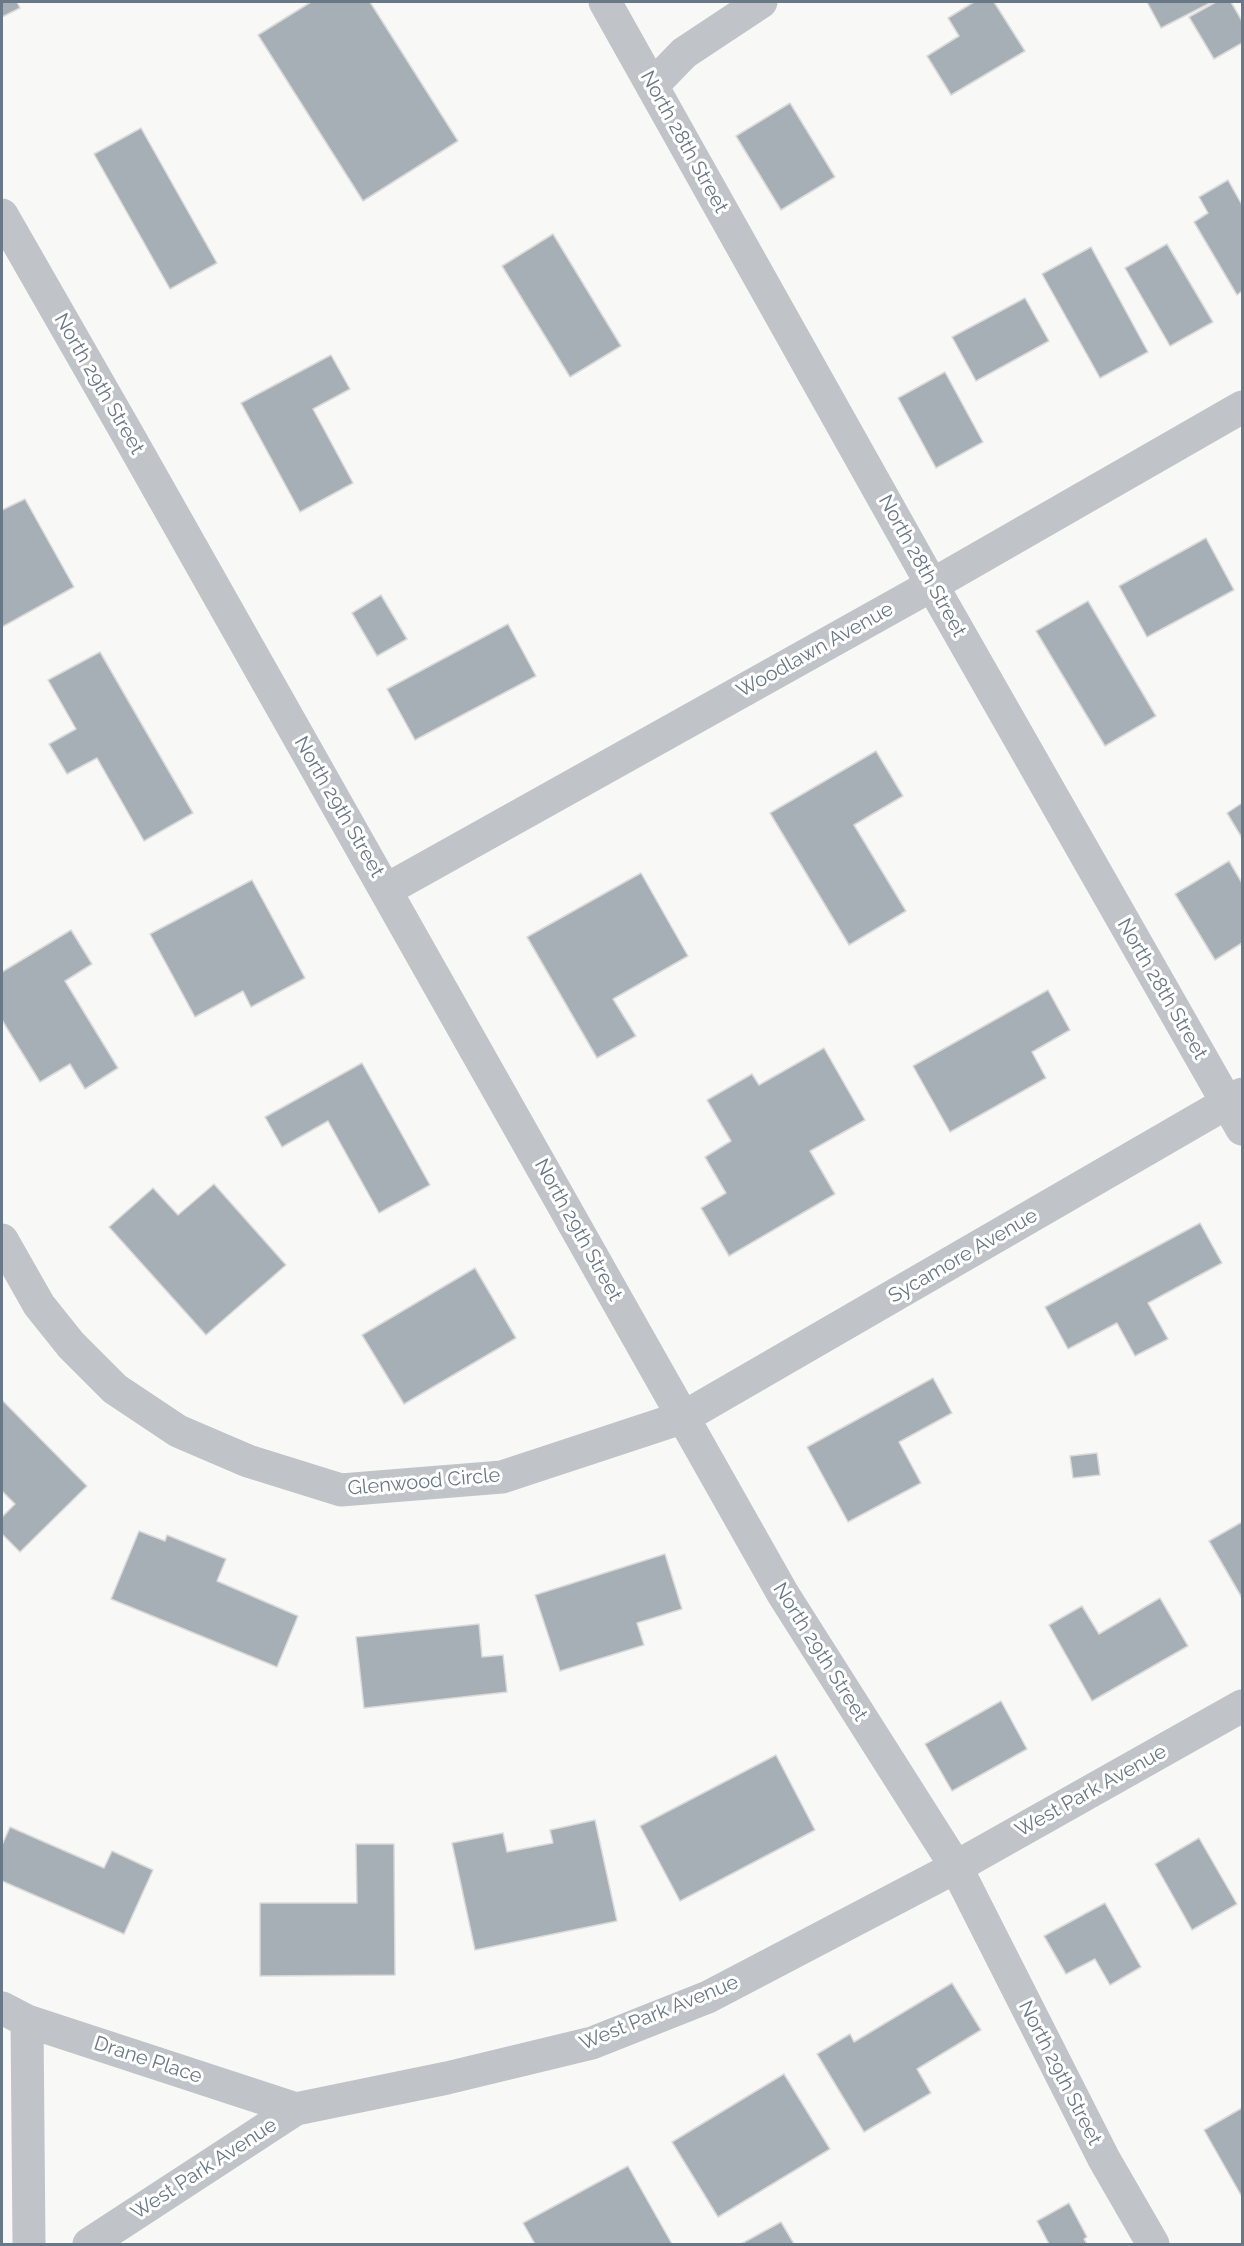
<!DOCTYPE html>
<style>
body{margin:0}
#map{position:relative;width:1244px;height:2246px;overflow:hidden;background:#f8f9f6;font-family:Raleway,sans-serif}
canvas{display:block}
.frame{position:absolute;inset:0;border:3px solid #697886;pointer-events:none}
</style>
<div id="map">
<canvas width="1244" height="2246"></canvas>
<div class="frame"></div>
</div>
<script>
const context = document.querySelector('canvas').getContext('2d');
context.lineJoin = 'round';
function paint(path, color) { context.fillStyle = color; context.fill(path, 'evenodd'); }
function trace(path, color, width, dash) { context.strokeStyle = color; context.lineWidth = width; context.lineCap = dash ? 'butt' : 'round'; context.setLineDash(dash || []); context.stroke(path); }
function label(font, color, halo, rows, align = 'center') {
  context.font = font + ' Raleway,sans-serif'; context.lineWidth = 6; context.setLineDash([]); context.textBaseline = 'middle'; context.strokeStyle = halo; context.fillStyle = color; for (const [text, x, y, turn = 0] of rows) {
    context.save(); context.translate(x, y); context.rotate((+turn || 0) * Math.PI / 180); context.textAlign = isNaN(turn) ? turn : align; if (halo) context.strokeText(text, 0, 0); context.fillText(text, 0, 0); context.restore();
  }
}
const building = new Path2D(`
 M2,2H17L20,8L2,17Z
 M311,2H370L458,141L363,201L258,35Z
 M974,2H994L1025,51L951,95L927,56L959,36L948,18Z
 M1147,2H1212L1161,28Z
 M1216,2H1231L1242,21V43L1214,59L1189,17Z
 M790,103L835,177L781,210L736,136Z
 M141,128L217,263L170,289L94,154Z
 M1228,180L1242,205V291L1237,295L1194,222L1208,213L1199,197Z
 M553,234L621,346L570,377L502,266Z
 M1167,244L1213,322L1170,346L1125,268Z
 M1091,247L1148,352L1100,378L1042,274Z
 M1025,298L1049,341L976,381L952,337Z
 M331,355L350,389L313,409L353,483L300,512L241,403Z
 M945,372L983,442L936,468L898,398Z
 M25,499L74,587L2,627V510Z
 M1206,538L1234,590L1147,637L1119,586Z
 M381,595L407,639L377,656L352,613Z
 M1088,601L1156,716L1105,746L1036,631Z
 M508,624L536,676L415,740L387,689Z
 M100,652L193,813L144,841L97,758L67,774L49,744L76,729L48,680Z
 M876,751L903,796L854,825L906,911L849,945L770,813Z
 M1242,803V838L1227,813Z
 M1229,861L1242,883V943L1215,960L1175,894Z
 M641,873L688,956L613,999L636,1036L597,1058L527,937Z
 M252,880L305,978L251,1007L243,991L195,1017L150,934Z
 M71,930L92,964L65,981L118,1068L85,1089L70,1064L40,1082L2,1020V972Z
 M1048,990L1070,1030L1032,1052L1046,1078L950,1132L913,1066Z
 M824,1048L865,1120L810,1151L835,1194L729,1256L701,1208L726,1193L705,1157L731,1141L707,1100L752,1074L759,1085Z
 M362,1063L430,1185L379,1213L328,1121L282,1147L265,1117Z
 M214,1184L286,1265L206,1335L109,1227L153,1188L178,1215Z
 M1200,1223L1222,1263L1148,1303L1168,1339L1135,1356L1117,1323L1068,1349L1045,1307Z
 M475,1268L516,1338L404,1404L362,1335Z
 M933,1378L952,1413L899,1442L921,1483L848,1522L807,1447Z
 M2,1400L87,1486L20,1552L2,1534V1517L15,1504L2,1491Z
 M1097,1453L1100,1475L1073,1478L1070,1456Z
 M1242,1522V1598L1209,1541Z
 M139,1531L165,1541L167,1535L226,1559L217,1581L298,1616L277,1667L111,1599Z
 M665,1554L682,1609L637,1623L644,1645L560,1671L535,1595Z
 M1160,1598L1188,1646L1092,1701L1049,1625L1082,1606L1099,1634Z
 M479,1624L482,1657L503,1655L507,1692L364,1708L356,1637Z
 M1001,1701L1027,1749L952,1791L925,1744Z
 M776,1755L815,1830L680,1901L640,1826Z
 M595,1820L617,1921L475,1950L452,1843L503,1833L507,1852L553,1843L550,1830Z
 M10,1827L104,1868L112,1851L153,1870L124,1934L2,1881V1845Z
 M1199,1838L1237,1904L1192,1930L1155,1864Z
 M356,1844H394L395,1975L260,1976V1903H357Z
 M1105,1903L1141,1967L1110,1985L1095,1959L1066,1974L1044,1936Z
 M952,1983L981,2030L917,2069L931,2093L864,2132L817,2054L850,2034L854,2042Z
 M784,2074L830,2149L718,2217L672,2142Z
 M1242,2108V2197L1204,2130Z
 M628,2166L672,2244H535L523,2223Z
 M1069,2203L1087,2237L1084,2239L1087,2244H1049L1037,2221Z
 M781,2222L794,2244H741Z`);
paint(building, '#a7afb6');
trace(building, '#dadad9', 1.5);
trace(new Path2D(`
 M605,2L932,585L1242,1129
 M652,86L684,53L761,2
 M2,215L128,435L783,1594L956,1867L1104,2159L1153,2244
 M386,890L932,585L1242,407
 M2,1240L39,1305L71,1345L115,1389L178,1431L248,1461L341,1490L502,1477L684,1417L1242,1094
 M2,2008L27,2021L296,2109
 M27,2021L29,2244
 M89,2244L296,2109L447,2078L592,2043L708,1997L956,1867L1242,1706`), '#c0c4c8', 33);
label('20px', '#697886', '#fff', [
 ["North 28th Street",684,142,61],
 ["North 29th Street",99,384,60],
 ["North 28th Street",922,566,61],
 ["Woodlawn Avenue",815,650,-29],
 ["North 29th Street",339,807,60],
 ["North 28th Street",1162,989,60],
 ["North 29th Street",578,1230,61],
 ["Sycamore Avenue",963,1256,-30],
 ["Glenwood Circle",424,1482,-5],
 ["North 29th Street",820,1652,58],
 ["West Park Avenue",1091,1791,-29],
 ["West Park Avenue",659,2013,-22],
 ["Drane Place",148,2060,18],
 ["North 29th Street",1060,2073,63],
 ["West Park Avenue",204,2169,-33]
]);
</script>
